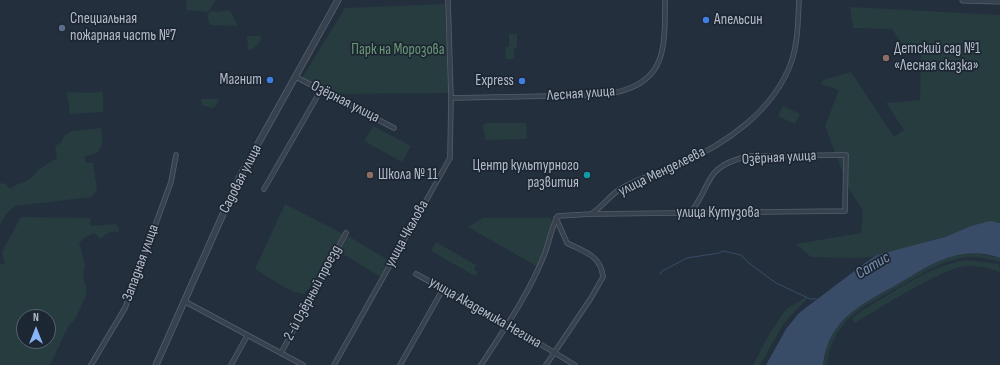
<!DOCTYPE html>
<meta charset="utf-8">
<style>
body{margin:0}
#map{position:relative;width:1000px;height:365px;overflow:hidden;background:#242f3e;font-family:"Sofia Sans Condensed",sans-serif}
canvas{display:block}
.north{position:absolute;left:16px;top:309px;width:40px;height:40px;box-sizing:border-box;background:#1d2633;border:1px solid #59626f;border-radius:50%;rotate:0deg;font-size:11px;font-weight:700;line-height:16px;text-align:center;color:#b4bcc9}
.north::after{content:'';display:block;margin:auto;width:14px;height:18px;background:#8ab4f8;clip-path:polygon(50% 0,100% 100%,50% 72%,0 100%)}
</style>
<div id="map">
<canvas width="1000" height="365"></canvas>
<div class="north">N</div>
</div>
<script>
const context = document.querySelector('canvas').getContext('2d');
context.lineJoin = 'round';
function paint(path, color) { context.fillStyle = color; context.fill(path, 'evenodd'); }
function trace(path, color, width, dash) { context.strokeStyle = color; context.lineWidth = width; context.lineCap = dash ? 'butt' : 'round'; context.setLineDash(dash || []); context.stroke(path); }
function label(font, color, halo, rows, align = 'center') {
  context.font = font + ' "Sofia Sans Condensed",sans-serif'; context.lineWidth = 3.5; context.setLineDash([]); context.textBaseline = 'middle'; context.strokeStyle = halo; context.fillStyle = color; for (const [text, x, y, turn = 0] of rows) {
    context.save(); context.translate(x, y); context.rotate((+turn || 0) * Math.PI / 180); context.textAlign = isNaN(turn) ? turn : align; if (halo) context.strokeText(text, 0, 0); context.fillText(text, 0, 0); context.restore();
  }
}
paint(new Path2D(`
 M186,0H216L208,12L187,10Z
 M445,4L448,93L326,94L302,78L345,8Z
 M850,7L1000,15V223C979,220 963,231 944,237C925,243 905,251 885,255C861,260 835,257 811,257L796,244L861,233L863,211L849,189L825,126L839,90L821,84L823,80L851,72L894,137L904,130L886,103L920,100L921,44H902L892,29L853,28Z
 M212,10L216,12L230,10L238,26L210,25L207,15Z
 M509,34H517V48H514V59H506L505,47H509Z
 M247,36H261C261,43 255,49 248,50Z
 M102,91L103,96V112L70,114L67,92L91,93Z
 M219,99L217,105L212,108L202,105L201,99Z
 M783,106L800,114L795,124L778,116Z
 M486,123H526L527,137L525,139L485,140L483,125Z
 M373,126L411,146L402,162L364,141Z
 M101,128C103,144 104,154 85,156L86,163H93L97,190L91,197L15,206L7,213L0,225V183L6,184L10,189C21,181 31,182 38,170L57,158L55,146L61,143L64,136L72,131Z
 M285,204L343,234L320,276L304,294L295,292L284,287L255,269Z
 M21,217L90,218L91,226L116,224L119,228L118,232C111,231 106,233 101,239L94,233L84,238L79,243L85,264L83,277L86,285V296L75,319L68,327L50,365H0V263L5,265L2,252ZM24,317H48V341H24Z
 M483,218H551L552,231L538,267L468,227Z
 M348,236L390,261L381,277L338,251Z
 M436,242L476,265L474,270L478,272L475,276L431,251Z
 M975,253L1000,258V262C963,250 942,262 911,280C895,289 879,298 863,307C843,321 829,340 827,365H823L827,346L835,329L856,308L939,260L958,254Z
 M966,260L999,264L1000,272C990,268 978,266 967,266C943,267 879,309 855,323L852,319L861,311C895,292 928,266 966,260Z
 M805,297L807,299L784,323L760,365H753C763,347 772,327 785,311C791,304 799,303 805,297Z`), '#263c3f');
paint(new Path2D(`
 M990,221L1000,223V258C959,244 932,264 898,284C862,304 828,319 823,365H766L786,329L799,313L865,263L877,255L945,237L971,226Z`), '#394c67');
trace(new Path2D(`
 M660,274L662,271L687,258L719,253L723,251L741,255L750,264L776,283L810,299H816`), '#394c67', 1);
const minor = new Path2D(`
 M296,77L394,128
 M451,98L603,95C666,85 665,54 665,0
 M264,189L321,90
 M592,214L845,211L846,155L748,156C702,168 714,182 691,212
 M416,274L507,324L575,365
 M184,301L303,365
 M281,353L346,233
 M91,365L125,308L171,182L176,155
 M231,365L247,336
 M334,365L450,158L451,98L448,0
 M400,365L443,289
 M481,365C504,330 530,292 545,253C548,245 554,220 558,216L591,214C601,208 607,199 616,192C630,181 661,172 678,165C724,145 775,111 792,60C798,41 798,20 799,0
 M546,365L591,298L603,277C601,255 584,252 567,243L556,218`);
const tertiary = new Path2D(`
 M963,0L1000,1
 M156,365L239,178L338,0`);
trace(minor, '#565f6c', 5.5);
trace(tertiary, '#565f6c', 7);
trace(minor, '#38414e', 4);
trace(tertiary, '#38414e', 5.5);
for (const [x, y, r, color] of [
 [706,20,4,"#3f7fe0"],
 [62,28,4,"#5c6f8a"],
 [886,58,4,"#8d6e63"],
 [270,80,4,"#3f7fe0"],
 [522,81,4,"#3f7fe0"],
 [370,175,4,"#8d6e63"],
 [587,175,4,"#0f9aa8"]
]) { const dot = new Path2D(); dot.arc(x, y, r, 0, 2 * Math.PI); context.fillStyle = color; context.fill(dot); trace(dot, '#1d2633', 1.5); }
label('15px', '#b4bcc9', '#1d2633', [
 ["Специальная",70,19],
 ["пожарная часть №7",70,36],
 ["Апельсин",714,20],
 ["Детский сад №1",894,49],
 ["«Лесная сказка»",894,66],
 ["Магнит",262,80,"right"],
 ["Express",514,81,"right"],
 ["Центр культурного",579,166,"right"],
 ["развития",579,183,"right"],
 ["Школа № 11",378,175]
], 'left');
label('15px', '#6b9a76', '#1d2633', [
 ["Парк на Морозова",398,50]
]);
label('15px', '#b4bcc9', '#1d2633', [
 ["Лесная улица",581,94,-4],
 ["Озёрная улица",345,102,27],
 ["Озёрная улица",779,158,-3],
 ["улица Менделеева",662,172,-26],
 ["Садовая улица",241,179,-63],
 ["улица Кутузова",718,213],
 ["улица Чкалова",407,234,-61],
 ["Западная улица",141,263,-70],
 ["2-й Озёрный проезд",313,293,-62],
 ["улица Академика Негина",485,313,30]
]);
label('italic 16px', '#7c92b1', '#1d2633', [
 ["Сатис",873,266,-31]
]);
</script>
